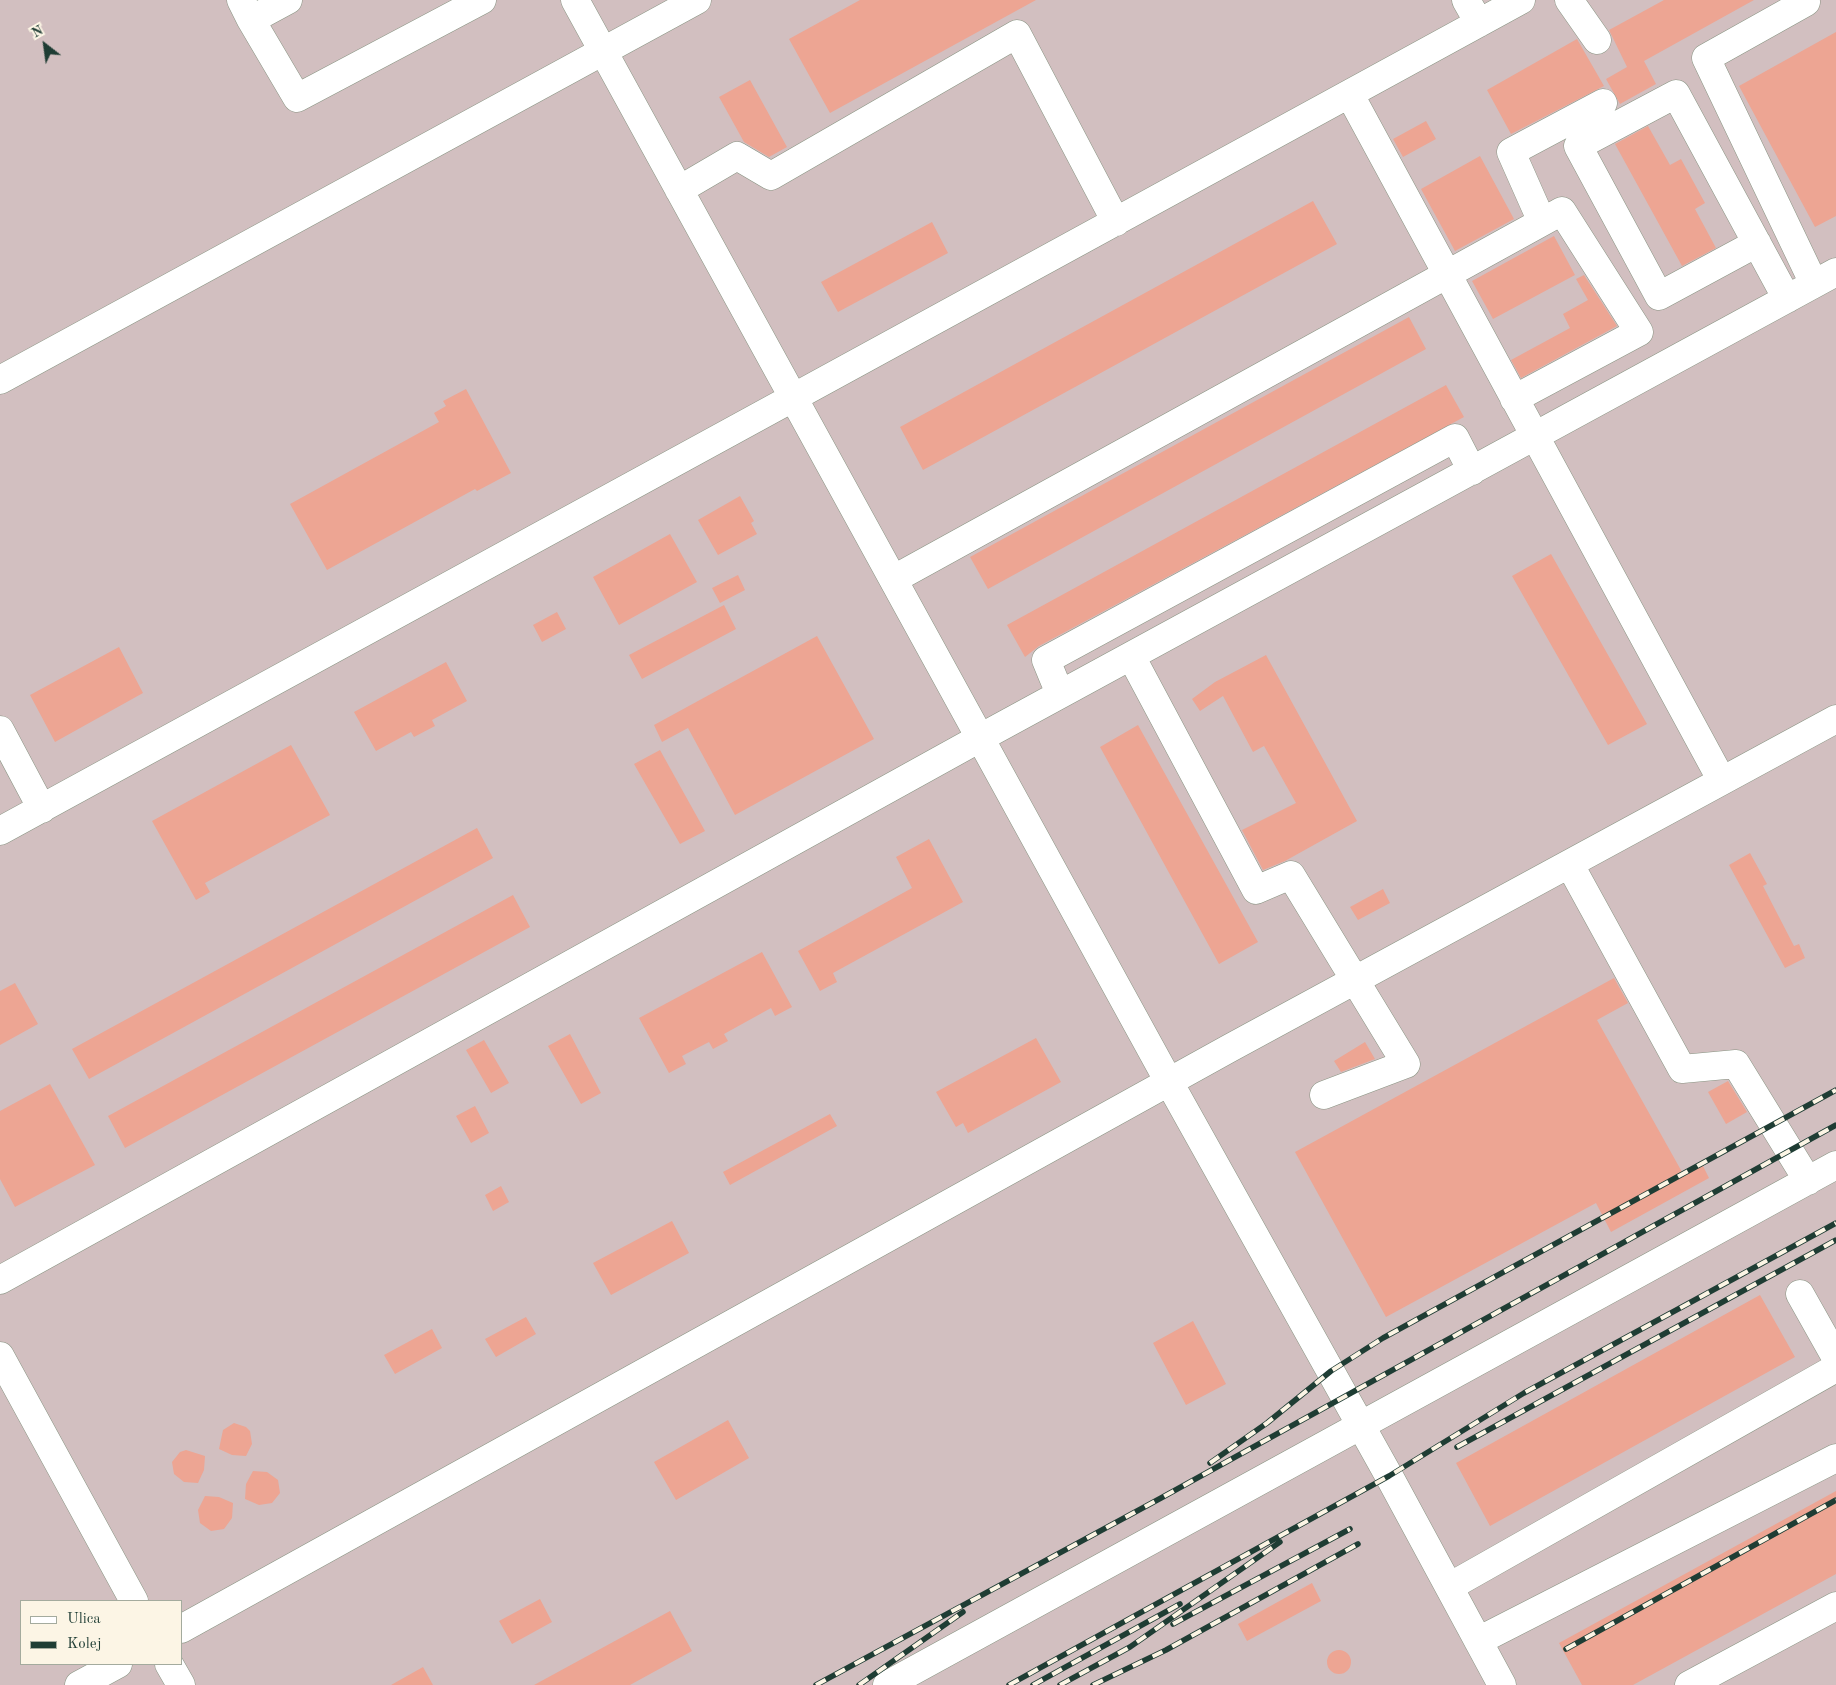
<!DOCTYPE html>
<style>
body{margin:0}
#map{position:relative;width:1836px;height:1685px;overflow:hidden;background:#f3ecd2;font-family:"Old Standard TT",serif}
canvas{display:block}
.legend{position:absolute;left:20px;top:1600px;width:162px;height:65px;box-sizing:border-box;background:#fcf5e5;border:1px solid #a4ab9e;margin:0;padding:6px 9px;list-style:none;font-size:15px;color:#1f3d34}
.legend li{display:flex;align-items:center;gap:10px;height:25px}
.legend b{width:25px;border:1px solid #a4ab9e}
.north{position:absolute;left:20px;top:20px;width:50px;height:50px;-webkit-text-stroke:4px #fcf5e5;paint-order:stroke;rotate:330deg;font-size:14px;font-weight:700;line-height:20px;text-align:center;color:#1f3d34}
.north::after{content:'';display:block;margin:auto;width:18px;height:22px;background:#1f3d34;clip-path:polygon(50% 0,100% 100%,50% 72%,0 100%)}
</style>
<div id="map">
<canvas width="1836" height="1685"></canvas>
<ul class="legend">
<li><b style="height:6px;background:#fff"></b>Ulica</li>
<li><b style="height:6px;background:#1f3d34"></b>Kolej</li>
</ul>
<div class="north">N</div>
</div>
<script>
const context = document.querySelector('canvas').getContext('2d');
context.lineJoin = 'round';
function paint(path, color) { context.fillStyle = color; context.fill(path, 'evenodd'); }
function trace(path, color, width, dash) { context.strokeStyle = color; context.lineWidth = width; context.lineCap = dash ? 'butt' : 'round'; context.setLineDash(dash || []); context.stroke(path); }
paint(new Path2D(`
 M0,0H1836V1685H0ZM21,1601H181V1664H21Z`), '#d2bfc0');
paint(new Path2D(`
 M860,0H1036L830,113L789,39Z
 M1664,0H1754L1644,61L1656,84L1620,104L1606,79L1627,67L1609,30Z
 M1836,32V216L1815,227L1739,86Z
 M1577,39L1604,86L1511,134L1487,90Z
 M750,80L787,147L769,157L744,142L719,97Z
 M1426,121L1436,139L1403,157L1393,139Z
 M1648,126L1670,165L1681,159L1705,203L1695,209L1716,248L1682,266L1615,144Z
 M1480,156L1514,219L1455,251L1421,189Z
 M1313,201L1337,244L923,470L900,427Z
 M932,222L948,253L838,312L821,282Z
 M1554,236L1575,275L1493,319L1472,281Z
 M1584,275L1617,326L1521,378L1511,360L1570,328L1563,314L1588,300L1576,279Z
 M1409,317L1426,349L988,589L970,557Z
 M1446,385L1464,417L1039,646L1025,657L1007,625Z
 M466,389L511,473L477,491L475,489L327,570L290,504L439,422L434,413L446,406L443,401Z
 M740,496L754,521L751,523L757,534L718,555L698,520Z
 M670,534L697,582L619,625L593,577Z
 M1551,554L1647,724L1608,745L1512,576Z
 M738,575L745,590L720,603L712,588Z
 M724,605L736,629L642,679L629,655Z
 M557,612L566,629L542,642L533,625Z
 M817,636L874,739L735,815L688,728L662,742L654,725Z
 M119,647L143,693L55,742L30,695Z
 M1266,655L1357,821L1285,861L1263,870L1242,830L1296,803L1264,746L1253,752L1223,696L1200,711L1192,699L1215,682Z
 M446,662L467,701L432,720L435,726L414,737L411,732L376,751L354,712Z
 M1138,725L1258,942L1219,964L1100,747Z
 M291,745L330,815L205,883L210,892L196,900L152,821Z
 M660,750L705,831L680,844L634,764Z
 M477,828L493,858L89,1079L72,1049Z
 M929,839L963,902L833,973L837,982L820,991L798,951L912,888L896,857Z
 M1750,853L1767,884L1763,886L1794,946L1799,944L1805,958L1785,968L1729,865Z
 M1383,889L1390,903L1358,920L1350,907Z
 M513,895L530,927L125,1148L108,1116Z
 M762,952L792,1007L775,1016L771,1008L724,1034L728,1041L713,1049L709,1042L682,1056L686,1064L669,1073L639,1018Z
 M1614,978L1628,1003L1597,1020L1682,1172L1701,1162L1709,1178L1611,1232L1596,1203L1386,1317L1295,1152Z
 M15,983L38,1024L0,1045V991Z
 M570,1034L601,1093L581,1104L548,1046Z
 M1036,1038L1061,1082L968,1133L963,1123L956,1127L936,1092Z
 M484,1040L509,1083L491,1093L466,1050Z
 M1365,1042L1375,1059L1341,1072L1334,1061Z
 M1728,1081L1747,1112L1726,1124L1708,1092Z
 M50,1084L95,1165L15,1207L0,1179V1111Z
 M475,1106L489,1133L471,1143L456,1116Z
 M830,1114L837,1126L730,1185L723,1172Z
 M501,1186L509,1202L493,1211L485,1195Z
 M672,1221L689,1253L611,1295L593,1263Z
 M1760,1295L1795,1357L1490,1526L1456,1463Z
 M526,1317L536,1334L496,1357L485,1339Z
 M1193,1321L1226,1384L1186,1405L1153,1343Z
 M432,1329L442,1348L395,1374L384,1355Z
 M728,1420L749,1458L676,1500L654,1462Z
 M234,1423L246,1427L250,1431L252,1444L246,1456L232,1455L219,1449L223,1430Z
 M186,1450L205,1456L204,1470L198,1483L184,1482L174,1474L172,1462L180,1452Z
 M253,1471L267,1472L278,1480L280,1493L272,1503L259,1505L245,1499L246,1484Z
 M1836,1491V1574L1633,1685H1582L1559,1643Z
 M205,1496L219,1497L233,1503L232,1518L224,1529L211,1531L200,1523L198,1510Z
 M1312,1583L1321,1601L1247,1641L1238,1624Z
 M540,1599L552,1622L512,1644L499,1621Z
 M670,1611L692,1651L630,1685H534Z
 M1327 1662a12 12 0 1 1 24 0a12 12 0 1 1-24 0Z
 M423,1667L433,1685H391Z`), '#eda593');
const minor = new Path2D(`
 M241,0L251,20L288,0
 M575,0L1169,1082L1389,1476L1502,1685
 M1466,0L1479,23
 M1569,0L1597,40
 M1805,0L1806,2L1706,58L1814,284
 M251,20L297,98L482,0
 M1350,95L1722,781
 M679,190L737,156L771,176L1017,34L1116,222
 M1542,222L1511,152L1603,103
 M1757,243L1659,296L1578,146L1676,94L1787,299
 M0,380L697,0
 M894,579L1562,211L1639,332L1514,399
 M1131,656L1256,890L1291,875L1406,1064L1324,1095
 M1060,694L1046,660L1455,438L1472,471
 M0,730L42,809
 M0,831L1521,0
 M1570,865L1682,1069L1736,1064L1808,1181
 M0,1280L980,738L1836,272
 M1800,1294L1836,1358
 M0,1356L134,1601
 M1449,1587L1836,1368
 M181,1629L1230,1048L1836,719
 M1478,1641L1836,1458
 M169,1664L181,1685
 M79,1685L118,1664
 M887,1685L1836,1165
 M1689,1685L1836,1606`);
trace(minor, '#899483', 29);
trace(minor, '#fff', 28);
const rail = new Path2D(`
 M1457,1447L1836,1240
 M1210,1463L1267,1423L1331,1371L1383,1338L1836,1090
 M1173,1624L1350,1529
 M1566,1649L1836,1500
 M816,1685L1161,1498L1836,1125
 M859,1685L963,1612
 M1009,1685L1389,1476L1524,1393L1836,1223
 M1033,1685L1180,1604
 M1060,1685L1130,1647L1280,1542
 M1093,1685L1166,1650L1358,1544`);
trace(rail, '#1f3d34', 5.5);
trace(rail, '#fcf5e5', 4, [11]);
</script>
